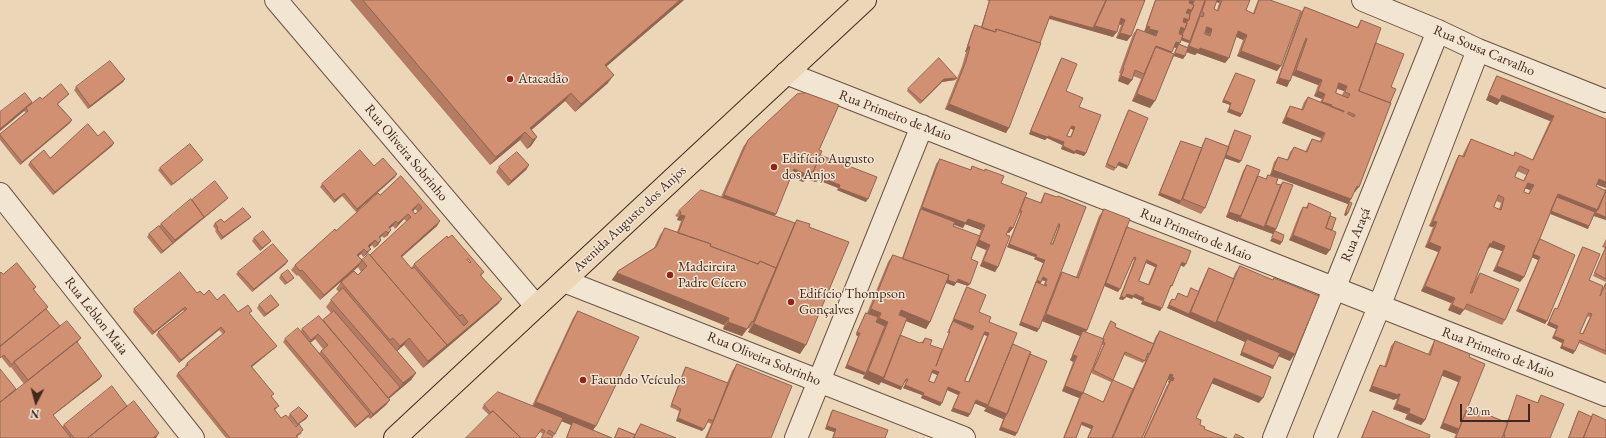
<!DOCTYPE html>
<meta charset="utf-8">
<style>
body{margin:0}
#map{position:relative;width:1606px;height:438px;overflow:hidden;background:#ebd7b8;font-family:"EB Garamond",serif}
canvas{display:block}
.north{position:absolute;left:16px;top:382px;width:40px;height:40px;-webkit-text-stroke:3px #f2e5d1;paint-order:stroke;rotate:186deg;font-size:11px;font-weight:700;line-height:16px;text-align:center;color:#42271d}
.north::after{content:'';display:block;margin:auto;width:14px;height:18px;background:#42271d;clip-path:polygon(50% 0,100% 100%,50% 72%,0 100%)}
.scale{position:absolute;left:1460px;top:404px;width:70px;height:18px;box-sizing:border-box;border:2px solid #42271d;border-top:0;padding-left:5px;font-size:12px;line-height:14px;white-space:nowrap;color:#42271d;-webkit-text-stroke:3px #f2e5d1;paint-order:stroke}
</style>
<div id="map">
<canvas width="1606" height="438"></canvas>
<div class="north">N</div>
<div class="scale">20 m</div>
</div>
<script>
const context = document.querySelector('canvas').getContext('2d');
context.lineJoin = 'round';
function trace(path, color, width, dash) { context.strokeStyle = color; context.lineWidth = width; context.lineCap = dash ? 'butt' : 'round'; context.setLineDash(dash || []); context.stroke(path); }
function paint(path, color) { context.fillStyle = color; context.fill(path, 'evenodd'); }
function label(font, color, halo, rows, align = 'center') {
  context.font = font + ' "EB Garamond",serif'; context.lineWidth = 3; context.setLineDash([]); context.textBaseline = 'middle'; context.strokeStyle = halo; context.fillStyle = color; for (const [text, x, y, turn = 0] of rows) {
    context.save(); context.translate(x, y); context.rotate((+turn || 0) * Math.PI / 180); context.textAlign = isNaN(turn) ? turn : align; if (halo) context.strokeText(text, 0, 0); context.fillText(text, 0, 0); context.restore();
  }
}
const minor = new Path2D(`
 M276,0L536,306
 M1363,0L1438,31L1478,50L1606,101
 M786,73L1606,395
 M0,194L193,438
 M564,281L964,438
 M796,438L922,126
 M1274,438L1438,31
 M1325,438L1379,307L1478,50`);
const major = new Path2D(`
 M395,438L865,0`);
trace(minor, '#6c5344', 24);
trace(major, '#42271d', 24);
trace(minor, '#f2e5d1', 22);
trace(major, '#ebd7b8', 22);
paint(new Path2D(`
 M350,0H684L606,66L608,83L575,112L565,101L531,130L537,137L531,146L527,149L520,140L490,165Z
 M986,0H1145L1131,36L1127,41L1116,38L1121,25L1119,24L1113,37L1049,19L1006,133L945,109L962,66L966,52H965L972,31L975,25L981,27L989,1Z
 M1155,0H1250L1246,10L1253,13L1258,0H1270L1281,66L1277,71L1237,56L1243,40L1236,37L1229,58L1225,63L1197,53L1195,55L1186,52L1185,56L1183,59L1174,56L1150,108L1132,101L1141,79L1133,76L1132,80L1128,85L1118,81L1120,73H1119L1133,34L1137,29L1144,32ZM1216,2L1219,3L1217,10L1214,9ZM1181,40L1189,43L1187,47L1179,44ZM1174,47L1176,48L1174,54L1171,53Z
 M1305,7L1357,27L1361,20L1376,43L1391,87L1355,192H1354L1351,199L1348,204L1278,178L1276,184L1280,185L1283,182L1276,229L1273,234L1238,221V222L1226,217L1243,171L1247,165L1258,176L1266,179L1268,175H1270L1274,162L1278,157L1287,160L1290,152L1294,147L1305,152L1309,144L1312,139L1320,141L1321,138L1282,123L1287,111L1290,106L1301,110L1304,102L1308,97L1320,102L1322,99L1314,96L1318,85L1292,75L1287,87L1276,83L1301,12ZM1337,89L1344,91L1342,95L1336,93Z
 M939,58L955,80L942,82L920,104L907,91L908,89Z
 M1062,58L1066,91L1079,107L1086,153L1084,156L1075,153L1074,154L1061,149L1062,145L1047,138L1045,140L1029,134L1060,60ZM1070,128L1073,130L1070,137L1067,136Z
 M1236,73L1242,114L1240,117L1227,112L1230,105L1222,102L1234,76Z
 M1497,76L1606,119V188L1597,185L1596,186L1605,190L1606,188V220L1594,216V215L1589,226L1588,229L1550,214L1540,239L1547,321L1545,324L1516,311L1538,260L1532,257L1524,277L1520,282L1493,271L1502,251L1490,247L1488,249L1470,293L1476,279L1480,273L1505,320L1502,325L1464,309L1460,315L1448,310L1451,303L1421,291L1438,252L1425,247L1433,227L1429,226L1456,160L1459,155L1462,156L1468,144L1471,139L1513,156L1515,152L1532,160L1550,121L1500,101L1497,105L1486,100L1494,81ZM1517,171L1526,175L1523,181L1515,177ZM1525,188L1530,190L1528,194L1524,192ZM1496,201L1501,203L1499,209L1494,207Z
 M125,79L123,82L88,109L74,90L76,87Z
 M69,94L67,96L58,104L72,120L70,123L20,165L0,140V134L26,113L24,111L0,131V112L32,102L31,104L42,99Z
 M1129,110L1127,169L1117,165L1114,171L1105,167L1127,113Z
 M1235,130L1241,161L1239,163L1225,158L1205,208L1201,214L1158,195L1180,143L1181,141L1201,148L1203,143L1206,138L1228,146L1233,133Z
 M748,140L819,150L820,155L866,202L837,190L838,188L818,180L816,182L806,179L803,182L791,177L774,216L795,223L797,220L809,227L800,354L748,332L751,326L749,329L748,328L742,336L723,329L724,325L612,280L613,278L618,271L654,248L660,235L665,228L677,232L681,221L677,220L678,217L675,216L679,211L721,197L743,147Z
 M114,143L112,146L53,195L28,165L30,162Z
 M940,159L970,170L972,166L984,171L985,169L1001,183L1025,198L1040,203L1043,196L1045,193L1057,197L1058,196L1086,207L1059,276L1062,272L1076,277L1099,216L1104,209L1127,227L1184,267L1180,265L1172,286L1170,288L1160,311L1141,304L1142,301L1133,297L1132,299L1126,297L1123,300L1119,299L1134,260H1133L1118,292L1104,286L1087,330L1086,332L1103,339L1109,324L1111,321L1115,327L1153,343L1156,336L1160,331L1259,403L1212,383L1196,418L1200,425L1204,429L1227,438H1143L1167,385L1169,383L1168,382L1169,380L1168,379L1142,438H1087L1091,429L1081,425L1076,438H1063L1079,398L1062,391L1073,362L1070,360L1080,336L1042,321L1037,332L1019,325L1043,263L1034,259L1035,257L1007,247L1020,214L1019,213L1013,228L1009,233H1007L998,267L995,272L980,266L986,250L976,246L971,259L968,286L957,282L954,286L946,283L930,322L926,329L906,321L900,335L920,343L922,342L925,338L930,345L940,355L949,333H947L951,324L965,290L967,287L979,312L989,322L1011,347L1013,344L1030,354L1017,433L1015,436L999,430L1003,419L984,411L986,408L974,403L970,414L968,417L951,411L958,395L947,390L940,406L921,398L922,395L903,388L906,382H904L901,390L881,382L879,385L863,378L864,375L845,368L858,336L856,335L864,316L866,313H867L888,262L893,255L902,258L936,164ZM965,224L981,230L979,236L953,226L954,225L963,228ZM1058,227V228L1052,244H1051ZM1146,263L1155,267L1148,284L1139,281ZM1042,280L1045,281L1044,285L1040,284ZM984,335L987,336L968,382L965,381ZM1102,345H1103L1091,373L1111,382L1113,380L1124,355L1143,363L1147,357L1129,397L1113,380L1111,383L1103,402L1083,393ZM932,373L937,375L934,383L929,381Z
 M201,162L171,186L158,170L160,168Z
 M529,165L526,170L508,186L496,172L499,167Z
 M374,166L397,174L395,177L356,212L342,196L334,203L320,187L322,184Z
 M401,176L437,226L402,257L411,268L414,264L447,236L484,272L481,276L502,299L498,304L423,368L404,345L397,351L416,373L411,380L388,399L390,400L386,405L370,419L368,417L355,428L283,342L285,339L301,331L302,329L323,320L331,313L326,307L331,300L339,292L336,289L341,282L358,275L361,272L358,267L320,300L298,275L297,276L291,270L295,265L380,195ZM415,209L418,212L415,214L413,212ZM404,219L407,222L370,255L362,260L358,256L361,254L363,257L367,254L369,247L372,245L374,248L378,245L381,240L380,238L382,236L384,238L388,235L390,228L393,226L395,229ZM468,259L471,262L470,263L467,260ZM315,339L323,349L319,353L310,343Z
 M192,200H226L161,254L147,237L149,234L159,226L161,224Z
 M1350,202L1348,213L1346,216L1344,215L1348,204Z
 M1309,203L1330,216L1332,230L1330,250L1326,255L1289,240L1300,212L1303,207H1306Z
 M251,217L249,219L221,240L215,231L216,230L213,226L215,223L224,222Z
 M254,238L271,241L269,243L260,251L252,241Z
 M1606,239V355L1579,343L1575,351L1573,354L1560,348L1562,343L1552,338L1556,329L1547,325L1553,311L1555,308L1557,309L1581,250L1583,247L1589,280L1602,290L1606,282L1593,276L1605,248L1602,247ZM1587,316L1590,317L1582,334L1580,333Z
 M286,264L252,292L236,274L238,272Z
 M1240,266L1272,280L1274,278L1290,361L1278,356L1274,366L1273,369L1240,355L1245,342L1167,308L1170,301L1172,299L1175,300L1178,293L1187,297L1191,288L1198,291L1206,273L1209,268L1233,278L1235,273Z
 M3,274L36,287L34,290L46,309L60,326L77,343L100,379L53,415L62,427L64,425L127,406L156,438H0L24,384L11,367L10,368L2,358Z
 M281,275L292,280L285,285L279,278Z
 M197,293L217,300L238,312L250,314L275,348L252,367L272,397L277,408L275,410L281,418L296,427L302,433L297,437L298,438H226L176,376L178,373L186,367L185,366L187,363L223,334L219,330L179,363L156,335L158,332L184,311L183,310L152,335L133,312L134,309Z
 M259,305L277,307L264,317L257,308Z
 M578,311L593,430L612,438H566L571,425L561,421L554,436L543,434L540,432L489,415L482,408L484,405L532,406L573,318Z
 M1435,340L1469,357L1467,409L1507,422L1516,398L1517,395L1537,403L1541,395L1550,438H1503L1502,437V438H1454L1456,434L1440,428L1458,382L1441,375L1425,420L1421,425L1405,419L1407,414L1393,409L1397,399H1395L1394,400L1369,391L1377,370L1380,365L1384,367L1391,346L1395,341L1428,354L1432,345Z
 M737,364L771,438H705L711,424L707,422L702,431L676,421L679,411L670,407L684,370L686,367L727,383L732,371Z
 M833,410L885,438H832L834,432L825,429L831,412Z
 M1373,411L1429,438H1361L1371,414Z
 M1579,411L1592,417L1593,414L1606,438H1568L1577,414Z
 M290,414L308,416L306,419L296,426L288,417Z
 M641,424L676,438H614L619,428L635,434L637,430Z`), '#b47c62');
paint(new Path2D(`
 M680,0H684L599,73L605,65Z
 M1190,0L1195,1L1191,6L1187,5Z
 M1216,0H1221L1219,3L1215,1Z
 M1188,9L1192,10L1188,15L1184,14Z
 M1050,16L1093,28L1095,26L1117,32L1113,37L1048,18Z
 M1121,18L1125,20L1121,25L1117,23Z
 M1184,18L1189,20L1185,25L1181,23Z
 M1147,26L1150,27L1146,32H1144Z
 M1181,27L1185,29L1182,34L1178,32Z
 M1207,27L1212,29L1209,34L1204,32Z
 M1149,29L1158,31L1154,37L1145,34Z
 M1238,31L1247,35L1243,40L1235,36Z
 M1120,33L1131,36L1127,41L1116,38Z
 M1181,37L1190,41L1189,43L1180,40Z
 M1176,42L1180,43L1176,48L1172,47Z
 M968,46L970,47L966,52H965Z
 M1156,46L1172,52L1168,57L1154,51Z
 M1189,46L1200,48L1229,58L1225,63L1197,53L1195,55L1186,52Z
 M1241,51L1281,66L1277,71L1237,56Z
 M1175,53L1185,56L1183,59L1174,56Z
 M1296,70L1322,80L1318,85L1292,75Z
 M614,75L608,83L575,112L581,104Z
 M1121,76L1132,80L1128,85L1118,81Z
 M957,78L955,80L942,82L920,104L922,101L944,79Z
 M1279,78L1290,81L1287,87L1276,83Z
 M125,79L123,82L88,109L90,106Z
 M1339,83L1347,86L1344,91L1336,88Z
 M1318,91L1325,94L1322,99L1314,96Z
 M571,93L565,101L527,134L530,128Z
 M1137,94L1155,101L1150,108L1132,101Z
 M1489,95H1502L1554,116L1550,121L1500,101L1497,105L1486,100Z
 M1224,100L1231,103L1230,105L1222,102Z
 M32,102L29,107L26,108L24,111L0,131V129Z
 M1322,102L1332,105L1328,110L1319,107Z
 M949,104L1009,128L1006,133L945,109Z
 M1331,106L1344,111L1340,116L1328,111Z
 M1229,109L1242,114L1240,117L1227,112Z
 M1286,117L1325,133L1321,138L1282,123Z
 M72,120L70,123L20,165L22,162Z
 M1072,126L1075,127L1073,130L1070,128Z
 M1031,131L1048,136L1064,142L1062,145L1047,138L1045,140L1029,134Z
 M525,132L520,140L490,165L496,157Z
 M537,137L531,146L527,149L533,140Z
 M114,143L112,146L53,195L55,192Z
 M1063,146L1076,150L1086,153L1084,156L1075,153L1074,154L1061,149Z
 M1226,155L1241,161L1239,163L1224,158Z
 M203,160L201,162L171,186L173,184Z
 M1119,162L1128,166L1127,169L1117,165Z
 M529,165L526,170L508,186L511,181Z
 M794,169L813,172L819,177L840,185L838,188L818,180L816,182L806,179L803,182L790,176Z
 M1273,170L1351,199L1348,204L1270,175Z
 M397,174L395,177L356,212L357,209Z
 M1599,179L1606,182V188L1596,184Z
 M1528,183L1534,185L1530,190L1524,188Z
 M1357,186L1359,187L1355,192L1353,191Z
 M839,188L868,199L866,202L837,190Z
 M344,193L342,196L334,203L335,200Z
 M1160,193L1181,201L1179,204L1158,195Z
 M1558,194L1598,210L1594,215L1555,200Z
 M724,195L776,214L771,221L719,202Z
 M228,198L226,200L171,245L175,240Z
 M419,204L415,209L408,216L412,210Z
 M922,207L968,219L985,225L981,230L965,224L963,228L920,212Z
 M1551,210L1589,226L1588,229L1549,213Z
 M1229,212L1241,216L1264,227L1262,230L1238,221V222L1226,217Z
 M1346,212L1348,213L1346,216L1344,215Z
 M1596,213L1606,217V220L1594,216Z
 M408,214L404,219L395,229L398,223Z
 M680,215L685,216L681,221L677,220Z
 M251,217L249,219L221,240L223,237Z
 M396,221L393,226L385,232L389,227Z
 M440,221L437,226L397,261L401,256Z
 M1433,221L1437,222L1433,227L1429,226Z
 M1266,225L1276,229L1273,234L1262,230Z
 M1010,227L1013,228L1009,233L1006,232Z
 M391,230L388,235L384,238L388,233Z
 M386,231L382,236L375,242L379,237Z
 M1293,235L1330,250L1326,255L1289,240Z
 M1272,238L1282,242L1280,245L1270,241Z
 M375,240L372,245L365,251L368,246Z
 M381,240L378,245L374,248L378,243Z
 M979,240L990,245L986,250L975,245Z
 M271,241L269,243L260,251L262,248Z
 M1493,241L1505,246L1502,251L1490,247L1488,249H1486L1490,243Z
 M1429,242L1441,247L1438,252L1425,247Z
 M173,243L171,245L161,254L163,251Z
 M1009,244L1037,255L1035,257L1007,247Z
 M364,249L361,254L354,260L357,255Z
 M371,249L367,254L363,257L367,252Z
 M1533,254L1540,257L1538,260L1531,257Z
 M1036,257L1045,260L1043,263L1034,259Z
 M1147,260L1157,265L1155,267L1146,263Z
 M288,261L286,264L252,292L254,289Z
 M983,261L998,267L995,272L980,266Z
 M361,262L358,267L320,300L324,295Z
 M1182,262L1186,264L1184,267L1180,265Z
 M901,263L956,283L954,286L900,266Z
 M1497,266L1524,277L1520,282L1493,271Z
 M617,273L729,318L724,325L612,280Z
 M1043,277L1047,279L1045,281L1041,280Z
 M958,279L970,284L968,286L956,282Z
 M1037,280L1041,282L1040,284L1035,283Z
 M1105,282L1120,289L1118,292L1103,285Z
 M1425,286L1455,298L1451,303L1421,291Z
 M1127,294H1135L1144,298L1142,301L1133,297L1132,299L1125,296Z
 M1121,296L1125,298L1123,300L1119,299Z
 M502,299L498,304L442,352L446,346Z
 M1143,301L1162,308L1160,311L1141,304Z
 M279,305L277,307L264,317L266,314Z
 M1169,305L1189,314L1191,312L1216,323L1217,321L1295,354L1290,361L1246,342L1247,339L1245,342L1167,308Z
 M1452,305L1464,310L1460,315L1448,310Z
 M48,307L44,312L0,348V346Z
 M185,307L183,310L152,335L154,332Z
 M871,309L881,313L876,320L866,316Z
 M1518,309L1547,321L1545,324L1516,311Z
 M901,310L930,322L926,329L896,317Z
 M1046,314L1087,330L1082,337L1083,331L1080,336L1042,321Z
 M879,318L888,322L884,329L874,325Z
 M954,319L974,326L972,329L952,322Z
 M728,322L747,329L742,336L723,329Z
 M1021,322L1039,329L1037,332L1019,325Z
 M1549,322L1558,326L1556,329L1547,325Z
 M754,324L806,345L800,354L748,332Z
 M221,327L219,330L179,363L181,360Z
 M985,332L989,333L987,336L983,334Z
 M857,333H860L858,336L856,335Z
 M318,334L315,339L308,345L311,340Z
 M1554,336L1564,340L1562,343L1552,338Z
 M81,338L77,343L25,385L28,380Z
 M409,338L404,345L395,353L400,346Z
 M447,345L442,352L423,368L428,361Z
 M277,346L275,348L249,369L251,366Z
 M1562,346L1575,351L1573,354L1560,348Z
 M1242,352L1274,366L1273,369L1240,355Z
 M1073,355L1077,356L1073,362L1070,360Z
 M847,365L865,372L864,375L845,368Z
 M933,370L939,372L937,375L931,372Z
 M1444,370L1461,377L1458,382L1440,375Z
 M868,371L884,378L902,387L901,390L881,382L879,385L863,378Z
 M416,373L411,380L384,403L386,400L400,387L403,383Z
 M1170,374L1173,375L1169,380L1167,379Z
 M102,376L100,379L51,417L53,415Z
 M1172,377L1174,378L1171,383V380L1169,383L1168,382Z
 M1214,378L1263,398L1259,403L1211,383Z
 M905,385L924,393L922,395L903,388Z
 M1065,386L1083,393L1079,398L1062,391Z
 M1372,386L1398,394H1400L1397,399H1395L1394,400L1369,391Z
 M948,387L960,392L958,395L947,390Z
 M16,389L14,392L0,403V402Z
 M923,395L942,403L940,406L921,398Z
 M390,400L386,405L370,419L373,414Z
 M976,400L988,405L986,408L974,403Z
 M536,402L596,426L591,433L573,422L571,425L531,409Z
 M1397,404L1410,409L1407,414L1393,409Z
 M988,406L1007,414L1003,419L984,411Z
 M953,408L970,414L968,417L951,411Z
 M1409,413L1425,420L1421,425L1405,419Z
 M370,414L368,417L355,428L357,425Z
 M308,416L306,419L296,426L298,424Z
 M678,418L704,429L702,431L676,421Z
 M1082,422L1093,426L1091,429L1081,424Z
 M1443,423L1459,429L1456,434L1440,428Z
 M827,426L836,429L834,432L825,429Z
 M1001,427L1017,433L1015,436L999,430Z
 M159,433L156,438H153Z`), '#926550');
const building = new Path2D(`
 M363,0H680L605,65L614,75L581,104L571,93L530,128L537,137L533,140L525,132L496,157Z
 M990,0H1106L1093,28L1050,16L1040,43L996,29L995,32L982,28Z
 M1107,0H1145L1131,36L1120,33L1125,20L1121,18L1117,32L1095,26Z
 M1156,0H1190L1189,3L1194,5L1192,10L1188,9L1186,13L1190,14L1189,20L1184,18L1183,22L1187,23L1185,29L1181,27L1179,34L1183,35L1180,43L1176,42L1172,52L1156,46L1144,74L1135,70L1132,80L1121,76L1124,68H1123L1137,29L1156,36L1158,31L1149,29L1150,27L1147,26Z
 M1195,0H1205L1190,41L1182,38L1183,35H1182L1185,29L1187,23H1186L1189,20L1190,14L1192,10L1194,5L1193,4Z
 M1206,0H1217L1214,9L1218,11L1222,0H1250L1246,10L1254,14L1259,0H1270L1301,11L1281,66L1241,51L1247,35L1238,31L1229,58L1200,48L1199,50L1189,46L1200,16L1203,17L1204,13L1202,12ZM1207,27L1212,29L1210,36L1205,34Z
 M1305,7L1358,28L1361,20L1381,28L1359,91L1391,103L1359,187L1357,186L1351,199L1273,170L1278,157L1288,160L1294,147L1307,152L1312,139L1321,142L1325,133L1286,117L1290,106L1303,110L1308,97L1344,112V111L1331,106L1332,105L1322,102L1325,94L1318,91L1322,80L1296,70L1307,39L1306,38L1290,81L1279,78ZM1339,83L1347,86L1345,92L1350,94L1348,98L1336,93ZM1349,112L1355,115L1354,117L1348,114Z
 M975,25L996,32V29L1041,43L1009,128L949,104L966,61L970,47L968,46Z
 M1376,43L1404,54L1391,87L1396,89L1390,103L1359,91Z
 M1179,44L1188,48L1185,56L1175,53Z
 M1156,47L1174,54L1155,101L1137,94Z
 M939,58L957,78L944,79L922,101L908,89Z
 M1062,58L1077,64L1066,91L1083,98L1079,107L1101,115L1086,153L1076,150L1075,152L1063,146L1064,142L1048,136L1047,137L1031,131ZM1072,126L1075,127L1071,137L1067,136Z
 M110,61L125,79L90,106L76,87Z
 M1236,73L1255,80L1242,114L1229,109L1231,103L1224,100Z
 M1497,76L1606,119V182L1599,179L1596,186L1606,191L1598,210L1558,194L1524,277L1497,266L1505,246L1493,241L1492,244L1490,243L1470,293H1472L1480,273L1519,289L1505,320L1467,304L1464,310L1452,305L1455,298L1425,286L1441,247L1429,242L1437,222L1433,221L1459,155L1464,157L1471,139L1514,156L1515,152L1533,160L1554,116L1502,95L1500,100L1489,95ZM1520,166L1529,170L1524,181L1515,177ZM1528,183L1534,185L1529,194L1524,192ZM1499,195L1504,198L1501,210L1494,207Z
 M61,84L69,94L57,104L72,120L22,162L0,135V134L28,111L26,108L40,97L42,99Z
 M25,93L32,102L0,129V112Z
 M806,93L839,105L819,150L822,151L813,172L810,171L808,175L794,169L776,214L724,195L748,140L797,94Z
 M1129,110L1148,118L1128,166L1119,162L1116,168L1107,164Z
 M88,124L98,136L104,131L114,143L55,192L30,162L44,150L50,158Z
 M1235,130L1251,136L1241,161L1226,155Z
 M1206,138L1229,147L1205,208L1183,199Z
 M1181,141L1202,148L1181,201L1160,193Z
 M190,144L203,160L173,184L160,168Z
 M360,150L374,166L383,158L397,174L357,209L344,193L335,200L322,184Z
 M517,152L529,165L511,181L499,167Z
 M820,155L877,177L868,199L839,188L840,185L819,177L818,180L810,176L813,172Z
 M940,159L971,170L972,166L985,171V169L1004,176L1001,183L1027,193L1013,228L1010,227L1006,235L1010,236L998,267L983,261L990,245L979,240L985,225L968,219L966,223L922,207Z
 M1247,165L1260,170L1241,216L1229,212Z
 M1268,175L1278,178L1276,184L1281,185L1264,227L1240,218L1258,176L1266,179Z
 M401,176L440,221L401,256L412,269L414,267L464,326L468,322L462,314L460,316L414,264L447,236L448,238L452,235L484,272L480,275L502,299L446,346L447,345L370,255L411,217L408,214L398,223L396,221L389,227L391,230L388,233L386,231L379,237L381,240L378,243L375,240L368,246L371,249L367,252L364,249L357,255L362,260L361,262L324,295L302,270L300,271L295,265L335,229L336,231L378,193L380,195ZM419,204L422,208L415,214L412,210ZM468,259L471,262L470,263L467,260Z
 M215,181L228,198L202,219L204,217L192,200Z
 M1283,182L1293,185L1276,229L1266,225Z
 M701,190L795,223L776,268L760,261L758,264L710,246L711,244L678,233L685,216L680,215L681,212L679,211Z
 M1606,191V217L1596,213Z
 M1045,193L1057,197L1058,196L1086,207L1039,329L1021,322L1036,282L1046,286L1047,285L1045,284L1047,279L1043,277L1041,282L1037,280L1045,260L1036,257L1037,255L1009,244L1022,211L1020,210L1025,197L1041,203ZM1059,224L1060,225L1053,244H1051Z
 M1557,197L1595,212L1589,226L1551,211Z
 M191,199L204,217L175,240L161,224Z
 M1350,202L1352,203L1348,213L1346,212Z
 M1309,203L1331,213L1326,228L1336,232L1330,250L1293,235L1303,207L1307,208Z
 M243,208L251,217L223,237L217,229L218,228L215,223L221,219L224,222Z
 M921,209L955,222L953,226L980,236L971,259L978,262L970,284L958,279L956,283L948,280L949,275L903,259Z
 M1104,209L1130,219L1087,330L1046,314L1062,272L1078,278Z
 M1330,216L1336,218L1332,230L1326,228Z
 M797,220L810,224L809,227L849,242L806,345L754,324Z
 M159,226L173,243L163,251L149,234Z
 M1127,227L1191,251L1186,264L1182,262L1172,286L1171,285L1162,308L1143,301L1144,298L1135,294L1134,296L1127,294L1125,298L1121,296L1136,258L1134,257L1120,289L1106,283ZM1147,260L1157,265L1149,285L1139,281Z
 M665,228L711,244L710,246L758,264L760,261L776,268L753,322L752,321L747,329L728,322L729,318L617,273L618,271L656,247Z
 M263,231L271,241L262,248L254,238Z
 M1275,231L1284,235L1282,242L1272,238Z
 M1540,239L1575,255L1547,321L1518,309L1540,257L1533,254Z
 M273,244L288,261L254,289L238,272Z
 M1583,247L1600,254L1589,280L1603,286L1600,296L1606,283V351L1580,340L1575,351L1562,346L1564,340L1554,336L1558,326L1549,322L1555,308L1557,309ZM1589,313L1592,314L1583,334L1580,333Z
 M1606,247V279L1595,273Z
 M369,254L447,345L428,361L409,338L400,346L393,338L390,340L341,282L354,271L358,275L367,266L362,260Z
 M893,255L949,275L930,322L901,310L899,315L907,318L884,378L868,371L888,322L879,318L881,313L871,309Z
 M17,263L36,287L33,289L48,307L0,346V273L1,272L3,274Z
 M1240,266L1273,280L1274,278L1319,296L1295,354L1217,321Z
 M1209,268L1234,279L1216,323L1191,312Z
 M288,270L294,278L287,283L281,275Z
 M180,272L197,293L200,291L204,295L209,290L217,300L224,294L238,312L248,305L252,311L249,313L277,346L251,366L274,394L271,396L279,406L274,409L281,418L286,415L296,427L299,424L303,430L296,436L298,438H230L178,373L188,365L187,363L225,332L221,327L181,360L158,332L187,309L185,307L154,332L134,309Z
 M967,287L986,295L979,312L991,317L989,322L1017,333L988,405L976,400L970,414L953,408L960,392L948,387L942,403L923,395L924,393L905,385L908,379H906L902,387L883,379L900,335L920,343L921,342L923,343L925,338L932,340L930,345L942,349L936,366L950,331L949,330L953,321L972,330L974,326L954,319ZM985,332L989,333L969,382L965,381ZM933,370L939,372L934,383L929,381Z
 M343,288L416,373L403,383L331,300Z
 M1191,288L1199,292L1189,314L1169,305L1172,299L1175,300L1178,293L1187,297Z
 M271,295L279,305L266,314L259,305Z
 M46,309L60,326L14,362L12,365L4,355L0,358V347Z
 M334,311L400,387L388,398L323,320Z
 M578,311L639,337L596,426L536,402Z
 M866,313L878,317L876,322L885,326L866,373L847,365L860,333H857Z
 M319,316L390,400L373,414L321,351L328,345L318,334L311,340L302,329Z
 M67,321L81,338L28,380L14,362Z
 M1111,321L1116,324L1115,327L1154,344L1150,354L1148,353L1145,361L1125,352L1113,380L1093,370L1105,343L1103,342L1104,339H1103Z
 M298,328L370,414L357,425L285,339Z
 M1083,331L1104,339L1083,393L1065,386L1077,356L1073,355Z
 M1160,331L1271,377L1263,398L1214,378L1196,418L1201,420L1200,425L1205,427L1204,429L1227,438H1144L1171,380L1173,381L1174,378L1172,377L1173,375L1170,374L1142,438H1113Z
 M1247,339L1280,353L1274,366L1242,352Z
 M1435,340L1470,354L1469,357L1485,364L1459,429L1443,423L1461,377L1444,370L1425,420L1409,413L1410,409L1397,404L1400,394H1398V395L1372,386L1380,365L1386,367L1395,341L1430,355Z
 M77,342L102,376L53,415L71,438H0V403Z
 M1013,344L1031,352L1007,414L988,406Z
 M1030,354L1047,361L1017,433L1001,427L1005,417L1007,414Z
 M737,364L792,386L771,438H707Z
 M686,367L728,383L713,421L709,419L704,429L678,418L681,409L672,404Z
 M0,369L16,389L0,402Z
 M1113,380L1133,389L1112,438H1088L1093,426L1082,422L1076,438H1064L1081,396L1083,393L1082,392L1103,402Z
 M112,386L127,406L88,438H74L64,425Z
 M498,392L563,418L555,434L549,430L547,433L553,436L552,438H541L545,431L542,429L535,438H521L493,411L491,413L484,405Z
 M1517,395L1538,403L1541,395L1564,404L1550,438H1504L1505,435H1504Z
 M134,401L159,433L153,438H88Z
 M299,407L308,416L298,424L290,414Z
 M1468,407L1508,423L1502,438H1456Z
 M833,410L888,430L885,438H833L836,429L827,426Z
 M493,411L521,438H466Z
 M1373,411L1430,435L1429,438H1362Z
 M1579,411L1592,417L1583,438H1569Z
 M1593,414L1606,420V438H1584Z
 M573,422L612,438H567Z
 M641,424L676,438H634Z
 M619,428L635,435L634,438H615Z
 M1236,434L1244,438H1234Z`);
paint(building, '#d19072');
trace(building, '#926550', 1);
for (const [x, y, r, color] of [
 [510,79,4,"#8f2418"],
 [774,167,4,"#8f2418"],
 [670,275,4,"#8f2418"],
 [791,302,4,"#8f2418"],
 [583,380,4,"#8f2418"]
]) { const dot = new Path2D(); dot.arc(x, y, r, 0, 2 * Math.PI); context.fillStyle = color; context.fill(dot); trace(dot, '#f2e5d1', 1.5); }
label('14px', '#42271d', '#f2e5d1', [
 ["Rua Sousa Carvalho",1484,51,23],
 ["Rua Primeiro de Maio",895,116,21],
 ["Rua Oliveira Sobrinho",406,153,50],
 ["Avenida Augusto dos Anjos",630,219,-43],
 ["Rua Primeiro de Maio",1196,235,22],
 ["Rua Araçá",1356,235,-68],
 ["Rua Leblon Maia",96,316,52],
 ["Rua Primeiro de Maio",1498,353,21],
 ["Rua Oliveira Sobrinho",764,359,22]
]);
label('14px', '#42271d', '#f2e5d1', [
 ["Atacadão",518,79],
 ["Edifício Augusto",782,159],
 ["dos Anjos",782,175],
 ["Madeireira",678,267],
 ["Padre Cícero",678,283],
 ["Edifício Thompson",799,294],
 ["Gonçalves",799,310],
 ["Facundo Veículos",591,380]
], 'left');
</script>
